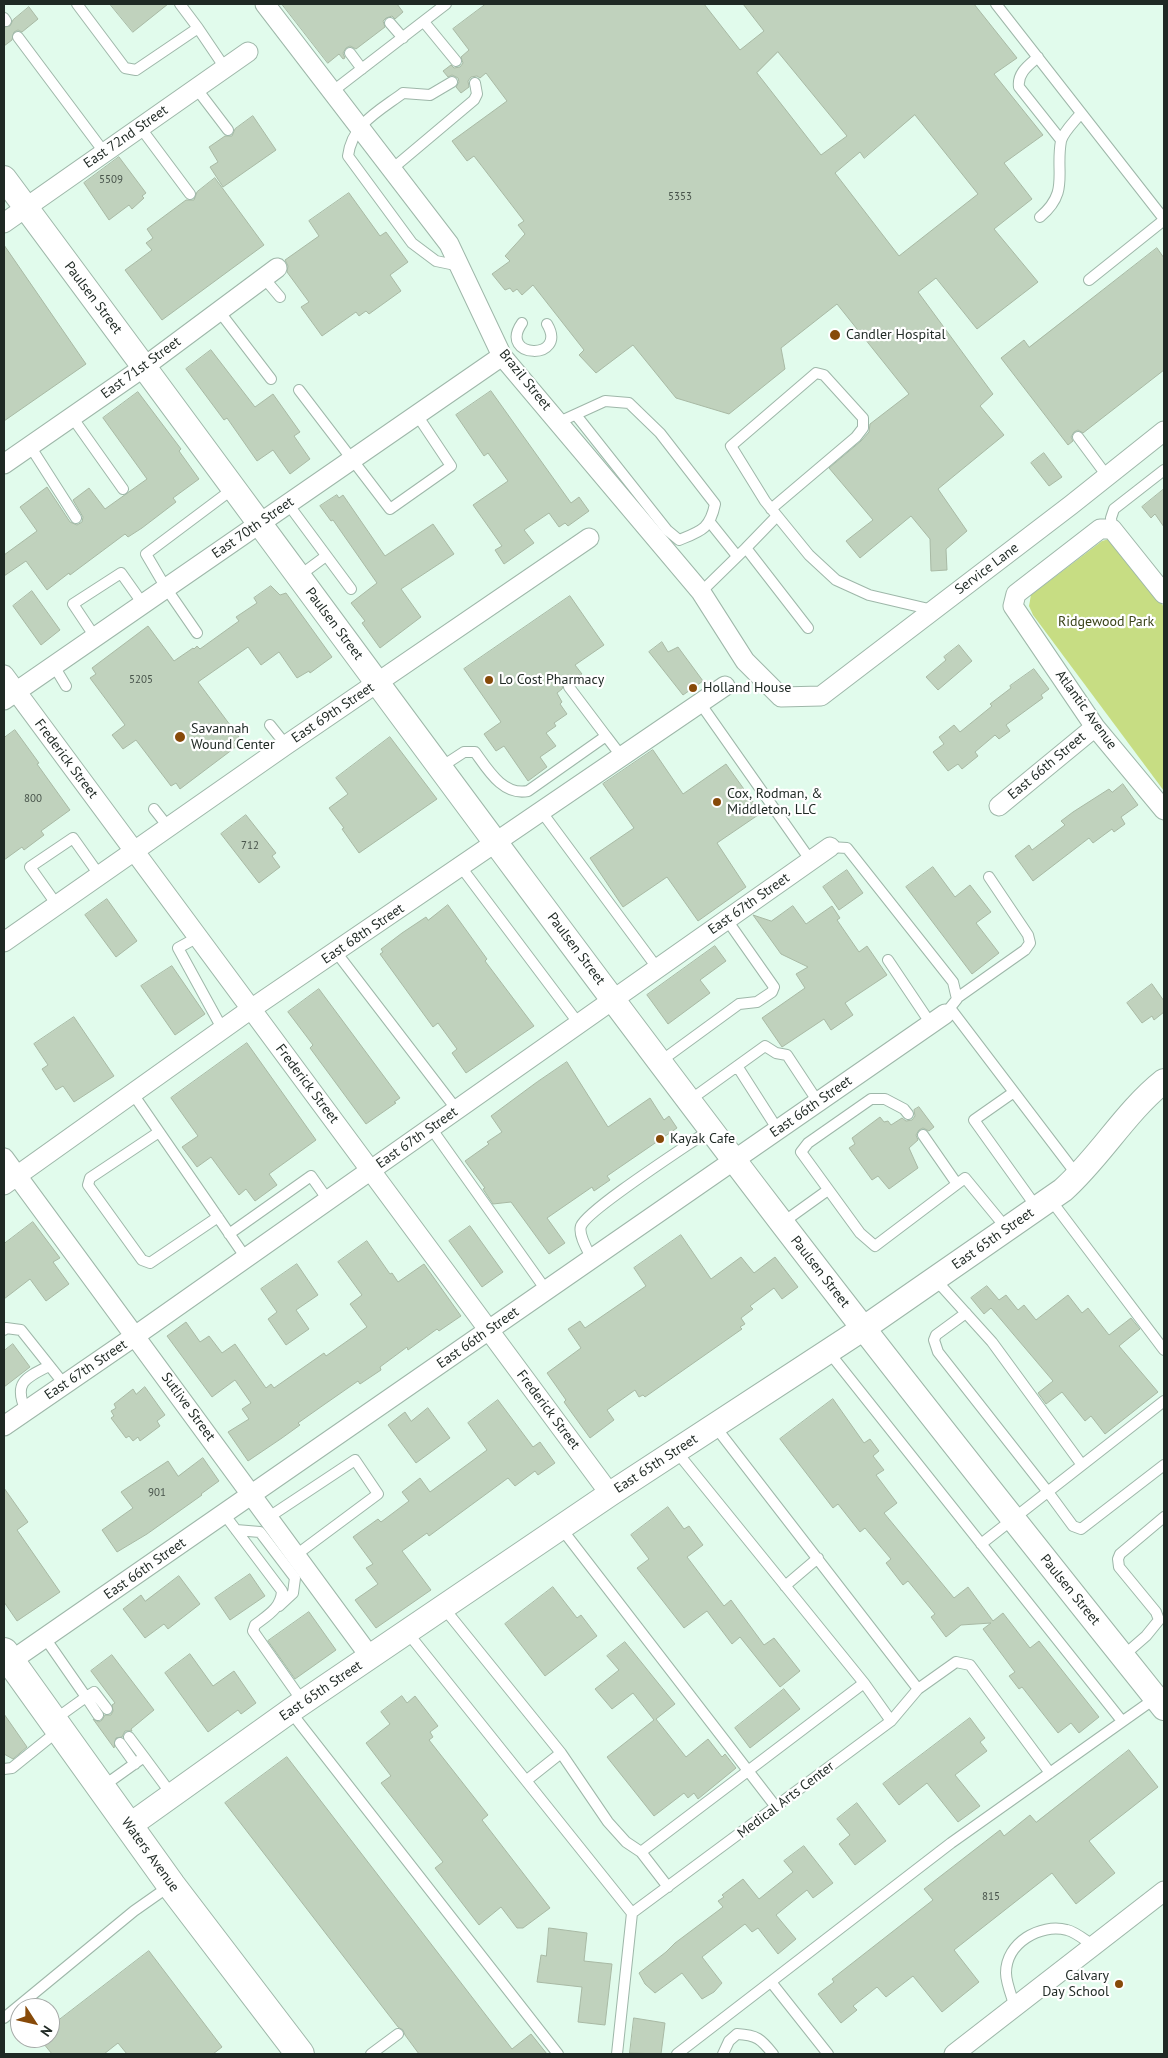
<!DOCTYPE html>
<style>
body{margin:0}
#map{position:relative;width:1168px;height:2058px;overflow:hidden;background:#e1fbec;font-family:"PT Sans",sans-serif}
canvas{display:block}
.frame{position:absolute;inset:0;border:5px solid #1f2924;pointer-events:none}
.north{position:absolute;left:10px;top:1998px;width:50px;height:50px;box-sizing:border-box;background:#fff;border:1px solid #a5a9a7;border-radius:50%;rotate:125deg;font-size:14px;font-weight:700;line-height:20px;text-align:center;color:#1f2924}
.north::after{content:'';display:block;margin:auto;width:18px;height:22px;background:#874a09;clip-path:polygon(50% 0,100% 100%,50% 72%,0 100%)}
</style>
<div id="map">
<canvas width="1168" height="2058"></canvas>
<div class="frame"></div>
<div class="north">N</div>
</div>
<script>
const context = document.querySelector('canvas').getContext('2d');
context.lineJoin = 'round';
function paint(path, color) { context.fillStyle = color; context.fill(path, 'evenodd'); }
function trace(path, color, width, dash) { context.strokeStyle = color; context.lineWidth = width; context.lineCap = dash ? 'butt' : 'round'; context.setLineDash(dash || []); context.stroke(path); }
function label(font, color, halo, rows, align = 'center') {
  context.font = font + ' "PT Sans",sans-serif'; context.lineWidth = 4.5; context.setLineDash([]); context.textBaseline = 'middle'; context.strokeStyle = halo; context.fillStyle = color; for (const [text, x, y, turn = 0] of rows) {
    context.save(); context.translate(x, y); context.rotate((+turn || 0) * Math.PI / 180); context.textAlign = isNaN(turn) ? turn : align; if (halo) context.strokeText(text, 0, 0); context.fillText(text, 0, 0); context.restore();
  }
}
paint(new Path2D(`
 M1109,539L1116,544L1164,607V791L1033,615L1029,606L1031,595L1102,541Z`), '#c7dd83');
const building = new Path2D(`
 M110,4H168L133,32Z
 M282,4H397L403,12L395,19L392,16L386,18L383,21L385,27L356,49L350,46L346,48L343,53L345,58L343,59L339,54L328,63Z
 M486,4H704L740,50L764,31L743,4H974L1017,58L994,74L1043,135L1004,163L1032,199L994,229L1038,282L977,329L936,278L918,292L993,394L980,406L1004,435L938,489L967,531L946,549L947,570L931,571L930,539L911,516L860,558L846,541L873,520L829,468L861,441L869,432L870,424L909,394L837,304L781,348L785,369L729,414L676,398L633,345L596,373L579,355L584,350L533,285L522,295L517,289L513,292L510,288L505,290L492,274L510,261L505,256L525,234L518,225L524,221L474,156L467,161L452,141L507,101L486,73L480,78L477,76L471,77L468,81L469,87L461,93L456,87L459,82L458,78L452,75L448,77L443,71L451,65L454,68L460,67L463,63L461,57L469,50L453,29ZM778,52L847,136L821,155L757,73ZM915,115L978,194L899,256L835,173L860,152L864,158Z
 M29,7L38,19L22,32L18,30L14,32L12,40L4,46V27L10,26L13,20Z
 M253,116L276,150L223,187L210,167L218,162L209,147L225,136H232L235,129Z
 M119,157L146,193L142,196L144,198L132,209L129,205L109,220L84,183Z
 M215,178L264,245L162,320L125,270L152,250L146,243L153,238L147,229L186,200H194L197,192Z
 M349,193L380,236L386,232L408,262L390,275L401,291L369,314L366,311L359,316L356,312L322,336L301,307L309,302L287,272L288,266L285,260L319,236L309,221Z
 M4,245L86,364L4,421Z
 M1157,248L1164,258V370L1083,433L1078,430L1074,432L1071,437L1073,441L1068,445L1001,358L1024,340L1029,347Z
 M211,350L255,407L273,394L300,432L294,436L310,459L290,474L273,450L257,461L227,418L224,420L186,369Z
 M491,391L571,503L579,497L589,511L568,526L565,523L559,527L549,513L524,530L534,543L504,564L495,550L502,546L473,505L508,481L488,453L484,456L456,415Z
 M138,392L181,449L179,451L199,479L173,498L176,502L142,528L128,537L125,534L70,575L69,573L47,590L26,561L4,576V555L37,531L20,507L47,487L70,522L77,525L82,522L83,517L73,500L89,488L105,509L147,479L103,418Z
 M1044,453L1062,477L1049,486L1031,463Z
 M1164,489V527L1155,514L1151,518L1142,507Z
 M337,495L339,498L343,495L385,556L433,524L454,554L401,589L421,617L380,648L362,623L365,621L351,603L377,583L333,520L331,521L320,506Z
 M271,586L280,595L286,593L332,657L310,673L309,671L297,678L279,652L261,665L248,647L198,682L239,737L233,742L237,746L180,789L176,783L171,786L136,740L123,749L112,735L125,725L90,678L96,674L92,668L148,626L174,661L193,648L194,649L197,646L200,649L239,621L236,617L257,603L254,598Z
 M32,591L60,630L41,645L13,606Z
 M570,596L604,645L575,665L582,674L573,681H565L562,689L557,693L562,702L560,704L567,714L554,723L556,726L546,733L556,746L540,757L547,767L528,781L504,746L496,751L484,734L501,722L464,669Z
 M662,642L668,652L678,647L703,681L683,695L649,652Z
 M959,645L972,661L938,690L926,677L946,660L944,657Z
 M1034,669L1049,689L1041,695L1043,698L1006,725L1010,731L999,739L995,735L975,752L978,756L962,769L958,764L948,771L933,752L944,744L939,737L954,725L960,732L992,706L990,704L1011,688L1010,686Z
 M15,730L39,763L37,764L70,810L41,831L44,835L24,850L22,847L4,860V738Z
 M390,737L437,799L359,853L342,829L344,828L329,808L348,794L336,778Z
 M653,750L683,794L726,764L761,813L717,843L746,887L698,921L667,877L623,907L590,858L634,828L603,784Z
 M1123,784L1138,805L1121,817L1125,824L1114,832L1112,829L1093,843L1089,838L1033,881L1015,856L1029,845L1032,850L1065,825L1061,821L1073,812L1109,789L1112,792Z
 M246,815L276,853L272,856L280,867L259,883L221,834Z
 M933,867L955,897L970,885L991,912L976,923L999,953L972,974L906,887Z
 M847,870L863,893L839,910L823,887Z
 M107,899L137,941L116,957L85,915Z
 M448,905L487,959L485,961L534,1026L466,1073L452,1053L457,1049L438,1023L433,1027L380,954L383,952L381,949L402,933L426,917L428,920Z
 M793,906L806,924L832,906L840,918L837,920L859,952L867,946L887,975L845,1003L853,1015L831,1030L824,1019L782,1047L762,1018L805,988L796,974L808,967L781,954L753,915L771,921Z
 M715,946L726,961L700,980L710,993L668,1024L647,995Z
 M172,966L205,1014L175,1035L141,986Z
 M1152,984L1164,1001V1012L1154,1020L1152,1016L1142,1023L1127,1003Z
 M319,989L400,1098L394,1102L396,1103L366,1124L310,1048L313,1045L288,1012Z
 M74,1017L114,1076L74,1102L63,1086L56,1090L42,1069L48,1065L34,1044Z
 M247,1043L316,1140L269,1174L277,1185L255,1201L246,1189L239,1195L211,1157L197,1167L182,1147L198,1136L171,1098Z
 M567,1062L608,1127L650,1098L664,1120L669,1116L677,1128L607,1176L610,1180L594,1191L592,1187L547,1218L565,1243L549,1254L511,1202L493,1204L483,1189L485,1188L465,1161L489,1144L487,1142L502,1132L491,1116L537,1082Z
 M919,1107L934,1127L929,1131L923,1128L919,1130L916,1135L918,1140L909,1148L918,1168L889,1189L878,1176L872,1180L849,1148L855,1144L852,1138L880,1117L884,1122L888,1121L891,1125L902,1118L906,1121L912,1120L915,1116L914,1110Z
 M33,1222L60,1258L53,1262L69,1284L46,1301L30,1279L4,1299V1244Z
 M470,1226L503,1272L482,1287L449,1241Z
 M681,1235L711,1279L741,1257L754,1273L775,1257L798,1287L782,1299L774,1288L750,1306L753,1309L741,1318L745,1324L740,1327L742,1329L645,1397L643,1395L639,1397L635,1390L607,1410L614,1420L590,1438L564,1402L566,1400L547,1373L581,1348L568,1329L580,1321L585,1328L646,1286L634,1268Z
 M367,1241L390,1274L392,1273L398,1282L424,1264L461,1316L439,1331L437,1329L408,1350L407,1347L380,1367L381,1370L360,1384L358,1381L325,1404L298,1423L300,1425L282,1438L248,1461L228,1432L249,1419L242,1409L251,1403L235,1380L212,1397L167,1336L186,1322L200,1342L209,1336L222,1353L235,1344L266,1388L271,1384L274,1388L324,1353L326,1356L367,1327L350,1304L362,1295L338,1262Z
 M297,1264L318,1295L296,1310L309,1329L286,1345L268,1319L277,1312L261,1289Z
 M987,1286L999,1300L1006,1295L1018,1310L1024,1305L1036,1320L1068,1295L1082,1313L1088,1308L1109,1335L1131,1318L1140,1329L1119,1346L1158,1392L1105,1434L1091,1416L1085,1421L1062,1392L1046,1404L1038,1393L1053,1381L991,1308L984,1314L971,1298Z
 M13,1344L30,1367L4,1387V1351Z
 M145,1387L165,1415L157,1421L160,1426L140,1441L138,1437L133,1441L129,1436L126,1438L111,1418L114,1416L111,1411L116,1408L114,1404L133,1389L136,1394Z
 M833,1399L864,1443L870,1439L879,1451L873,1456L884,1470L876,1475L897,1503L884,1513L954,1598L968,1587L993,1621L1003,1613L1030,1648L1039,1641L1099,1717L1079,1733L1071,1723L1058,1733L1022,1687L1019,1689L1009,1676L1015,1672L983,1629L991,1623L961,1625L946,1637L931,1617L935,1614L908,1581L903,1585L886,1563L891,1559L865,1528L860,1532L838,1504L833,1508L780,1439Z
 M498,1400L533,1447L540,1442L555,1463L538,1475L535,1471L515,1486L508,1478L429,1536L427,1533L402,1551L431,1590L376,1628L355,1600L378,1584L366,1568L373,1564L353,1537L378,1519L381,1522L409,1501L402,1492L420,1478L430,1492L487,1450L468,1423Z
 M428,1408L450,1438L416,1463L388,1425L405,1412L411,1421Z
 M203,1458L219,1481L201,1494L202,1495L147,1534L117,1552L102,1530L133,1508L121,1492L168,1461L178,1476Z
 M4,1488L28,1522L17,1530L60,1592L17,1621L4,1602Z
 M668,1507L684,1529L689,1526L703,1545L687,1557L724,1606L731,1600L764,1645L774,1638L800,1671L780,1687L740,1637L732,1644L707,1611L684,1628L637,1568L649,1559L631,1535Z
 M250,1574L265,1596L230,1620L215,1598Z
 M179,1576L200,1604L168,1629L164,1624L145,1638L123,1609L141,1595L145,1601Z
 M553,1587L577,1618L581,1615L597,1636L545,1676L505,1624Z
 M309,1612L336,1650L295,1679L268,1641Z
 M625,1642L675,1704L656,1719L686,1757L708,1739L722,1757L725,1754L736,1768L698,1799L694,1793L688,1798L684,1793L654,1816L607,1757L654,1720L633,1693L612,1709L595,1689L619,1670L607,1656Z
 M190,1654L213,1686L234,1671L256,1703L241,1714L238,1710L208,1732L165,1673Z
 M112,1655L154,1710L131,1729L132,1731H125L122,1737L116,1738L114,1748L93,1719L99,1722L102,1720L105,1715H111L113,1711L112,1705L115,1703L91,1671Z
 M784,1689L800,1709L750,1748L735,1728Z
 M402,1696L407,1703L415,1696L438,1726L430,1732L433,1737L429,1740L488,1815L482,1820L550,1908L523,1928H517L501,1907L479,1925L435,1868L443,1862L381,1783L391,1776L366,1743L390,1724L381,1712Z
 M4,1714L27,1747L13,1759L4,1754Z
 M970,1718L985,1738L980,1742L987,1751L955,1775L980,1806L958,1822L927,1783L899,1805L883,1784Z
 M1129,1750L1158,1787L1089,1841L1115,1873L1076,1904L1052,1873L954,1950L979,1982L942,2012L913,1976L886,1997L877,1987L853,2006L857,2010L841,2023L818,1994L834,1982L832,1979L933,1900L924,1889L1000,1830L1004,1836L1030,1815L1036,1822Z
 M287,1757L512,2049L531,2034L547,2054H419L405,2035L403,2030L398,2027L225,1803Z
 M857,1803L886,1841L855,1865L839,1844L850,1835L837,1819Z
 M804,1846L833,1883L813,1898L807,1890L776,1915L796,1939L778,1954L758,1928L752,1932L745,1924L702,1957L722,1983L714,1992L702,1999L682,1973L655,1993L645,1984L639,1973L666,1952L675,1943L723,1907L718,1901L724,1897L722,1895L743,1879L759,1899L793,1872L784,1861Z
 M549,1928L587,1933L584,1961L612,1964L605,2025L578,2022L582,1987L537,1982L541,1955L546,1956Z
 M149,1951L222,2047L213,2054H127L118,2043L104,2054H52L39,2038H50V2027Z
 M634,2018L665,2023L661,2054L630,2053Z`);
paint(building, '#c0d2bd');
trace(building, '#a8b9a4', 1);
const service = new Path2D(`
 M77,4L125,68L136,70L198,28L225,68
 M180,4L198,28
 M996,4L1164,219
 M4,18L6,21
 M424,22L456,61
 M390,23L403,38
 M18,37L104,152
 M350,53L362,69
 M1038,57C1029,65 1017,73 1019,87L1061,140
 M452,82L430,95L403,93C379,111 352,124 348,156L412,243L436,261L460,266
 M196,88L228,130
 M333,91L446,4
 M140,127L190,194
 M392,169L474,100L477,94L475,83
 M1040,217C1070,192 1055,173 1061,141C1063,132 1075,121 1081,113
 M264,278L280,297
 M1089,280L1164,220
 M219,311L271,379
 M522,323C497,359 569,361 547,324
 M299,390L390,509L451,466L417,415
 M72,417L123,489
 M559,422L605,401L629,403L660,433L715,504C710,529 701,531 679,540L667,530L576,415
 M1078,437L1107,476
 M30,446L76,518
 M288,504L351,589
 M771,509L856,437L863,428V418L824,375L816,373L731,446L765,501L809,555L836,580L869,595L933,610
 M777,516L746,548L808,628
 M709,521L737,556
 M1112,529L1111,518L1114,509L1164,470
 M299,576L326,556
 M701,592L746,548
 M197,633L166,588L146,554L234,488
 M95,637L73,604L121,573L143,604
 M54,666L66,686
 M569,687L606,736
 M700,703L811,861
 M270,725L286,745
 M441,767L464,752H475C488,770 503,796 528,791L606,736L622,757
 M154,809L169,828
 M541,811L658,969
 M830,847L847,848L953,982L957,999L945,1014
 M461,867L579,1024
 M57,905L30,867L73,838L100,876
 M198,937L178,948L223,1030
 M336,952L457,1110
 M888,960L931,1024
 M957,998L1025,950L1030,943L1028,935L989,877
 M950,1008L1077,1175
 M661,1061L739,1004L757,1002L772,992L774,987L727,920
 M734,1069H739L778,1130
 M1014,1092L974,1120L1037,1208
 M133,1094L246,1258
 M690,1100L765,1046L776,1053L787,1055L818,1102
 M908,1114L904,1109L885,1099H871L808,1143L801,1152L860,1233L875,1246L965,1178L1007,1229
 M431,1128L546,1290
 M159,1132L90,1178L88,1185L142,1260L150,1263L218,1217
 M923,1135L957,1184
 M1050,1199L1164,1350
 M782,1223L828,1190
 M229,1234L311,1176L328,1200
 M592,1259C588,1251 578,1235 581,1226C588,1209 690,1144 711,1129
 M935,1279L992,1342L1082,1465
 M966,1313L936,1335L934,1340L938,1352L1048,1492L1073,1526L1081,1529L1164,1465
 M4,1330L6,1328L21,1330L64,1384
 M828,1351L1122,1721
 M26,1411C13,1383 25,1378 49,1366
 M676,1451L864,1683L891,1721
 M224,1514L282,1591C281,1608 268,1615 255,1625L253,1631L303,1702
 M269,1517L355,1460L378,1494L296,1555
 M561,1528L776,1807
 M236,1530L260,1532L295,1578L293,1593L279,1606
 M981,1544L1164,1401
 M785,1586L818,1558
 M443,1607L561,1753L608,1822L626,1842L641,1852L668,1887
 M407,1632L632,1913
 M45,1638L86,1697L54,1720
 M1123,1656L1146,1636L1159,1620L1156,1612L1119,1567L1118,1559L1120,1554L1164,1517
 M918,1689L956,1662L970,1665L1050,1773
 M290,1711L558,2054
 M98,1715L86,1697L94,1692L107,1709
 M129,1737L144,1757
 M120,1743L135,1764
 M4,1769L12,1768L59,1730
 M527,1780L561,1753
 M102,1787L144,1757L172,1795
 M641,1852L864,1683
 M771,1982L828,2054
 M1015,2007C1012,1997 1006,1983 1006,1973C1006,1943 1040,1923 1067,1930C1076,1932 1086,1941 1094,1946
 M4,2018L134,1911L171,1885
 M371,2054L398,2034
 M617,2054L632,1913L891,1721L918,1689L714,1425
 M677,2054L951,1843L1157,1697
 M723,2054L729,2041L737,2034C757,2035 761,2039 773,2054`);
const minor = new Path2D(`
 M265,4L449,244L502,356L701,592L745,661L781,697L821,696L1071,505L1164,431
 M4,223L248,52
 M4,464L144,367L277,268
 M1164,594L1112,529H1100L1016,594L1013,606L1095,727L1164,810
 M4,675L610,1494
 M4,700L502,356
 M999,806L1095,727
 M4,942L286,745L589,538
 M4,1158L371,1658
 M4,1185L251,1009L725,686
 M4,1426L135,1336L830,847
 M11,1661L945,1014
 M954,2054L1164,1891`);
const tertiary = new Path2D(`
 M4,178C263,526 518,878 782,1223C907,1386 1035,1547 1164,1708
 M129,1826L290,1711L610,1494L864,1328L1063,1190C1100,1157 1125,1112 1164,1081`);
const secondary = new Path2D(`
 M4,1652L171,1885L300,2054`);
trace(service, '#9eb7a9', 12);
trace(minor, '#9eb7a9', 21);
trace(tertiary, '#9eb7a9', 26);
trace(secondary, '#9eb7a9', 30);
trace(service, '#fff', 10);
trace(minor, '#fff', 19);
trace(tertiary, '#fff', 24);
trace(secondary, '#fff', 28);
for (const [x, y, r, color] of [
 [835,335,6,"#874a09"],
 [489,680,5,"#874a09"],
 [693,688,5,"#874a09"],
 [180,737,6,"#874a09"],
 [717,802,5,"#874a09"],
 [660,1139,5,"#874a09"],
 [1119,1984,5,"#874a09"]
]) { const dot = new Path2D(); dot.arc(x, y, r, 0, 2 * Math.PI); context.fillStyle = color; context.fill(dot); trace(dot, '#fff', 2); }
label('11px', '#47534a', null, [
 ["5509",111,180],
 ["5353",680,197],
 ["5205",141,680],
 ["800",33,799],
 ["712",250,846],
 ["901",157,1493],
 ["815",991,1897]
]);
label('14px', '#1f2924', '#fff', [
 ["East 72nd Street",126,137,-35],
 ["Paulsen Street",93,298,53],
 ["East 71st Street",141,368,-36],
 ["Brazil Street",525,380,51],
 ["East 70th Street",253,528,-35],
 ["Service Lane",987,569,-37],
 ["Paulsen Street",334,624,53],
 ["Atlantic Avenue",1086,710,54],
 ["East 69th Street",333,713,-34],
 ["Frederick Street",66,759,53],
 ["East 66th Street",1047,766,-40],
 ["East 67th Street",749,904,-35],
 ["East 68th Street",363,934,-34],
 ["Paulsen Street",576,949,53],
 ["Frederick Street",307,1084,53],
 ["East 66th Street",811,1107,-35],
 ["East 67th Street",417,1138,-35],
 ["East 65th Street",993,1239,-35],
 ["Paulsen Street",820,1272,52],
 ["East 66th Street",478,1338,-35],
 ["East 67th Street",86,1370,-34],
 ["Sutlive Street",188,1407,54],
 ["Frederick Street",548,1410,53],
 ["East 65th Street",656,1464,-33],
 ["East 66th Street",145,1569,-35],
 ["Paulsen Street",1070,1590,51],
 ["East 65th Street",321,1691,-34],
 ["Medical Arts Center",786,1800,-37],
 ["Waters Avenue",150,1855,54]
]);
label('14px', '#1f2924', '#fff', [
 ["Candler Hospital",846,335],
 ["Lo Cost Pharmacy",499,680],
 ["Holland House",703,688],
 ["Savannah",191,729],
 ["Wound Center",191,745],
 ["Cox, Rodman, &",727,794],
 ["Middleton, LLC",727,810],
 ["Kayak Cafe",670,1139],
 ["Calvary",1109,1976,"right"],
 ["Day School",1109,1992,"right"]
], 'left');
label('14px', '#3a431a', '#fff', [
 ["Ridgewood Park",1106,622]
]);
</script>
